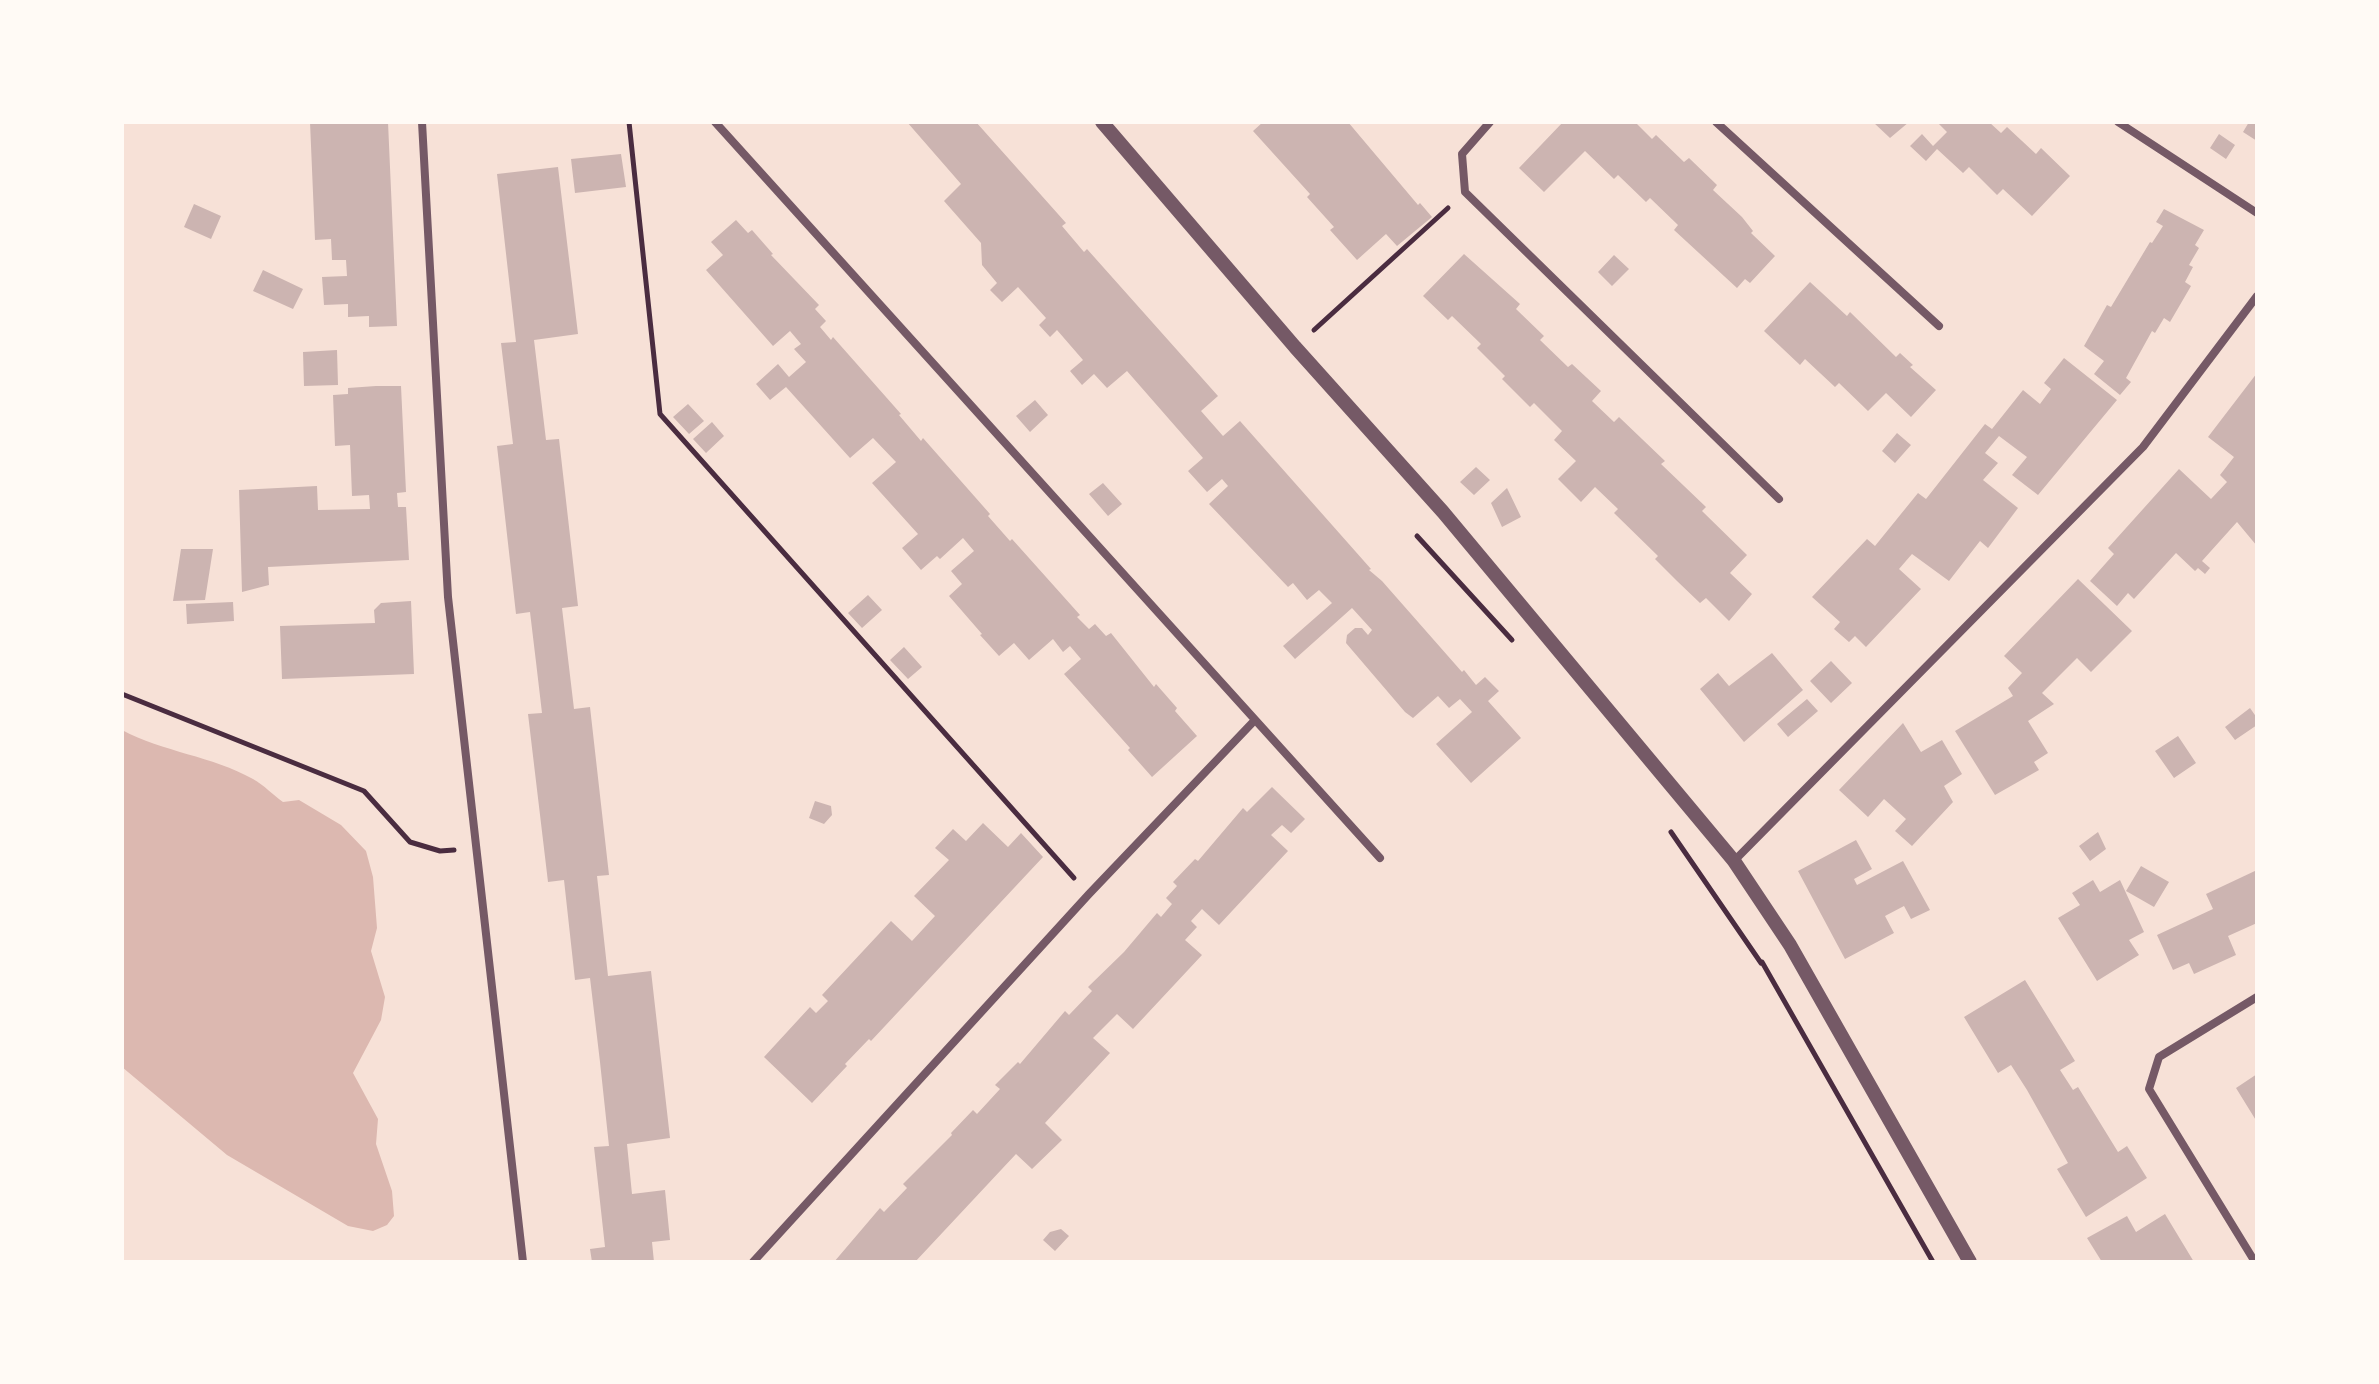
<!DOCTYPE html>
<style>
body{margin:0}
#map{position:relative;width:2379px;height:1384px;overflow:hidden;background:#f7e1d7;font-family:"PT Sans Narrow",sans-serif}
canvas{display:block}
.frame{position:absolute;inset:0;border:124px solid #fffaf5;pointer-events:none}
</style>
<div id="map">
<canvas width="2379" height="1384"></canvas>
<div class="frame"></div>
</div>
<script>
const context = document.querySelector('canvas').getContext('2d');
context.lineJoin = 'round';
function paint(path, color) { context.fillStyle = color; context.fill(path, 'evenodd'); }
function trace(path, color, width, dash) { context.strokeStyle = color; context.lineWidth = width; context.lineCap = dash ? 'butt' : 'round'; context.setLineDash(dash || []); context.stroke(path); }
paint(new Path2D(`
 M122,730C163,752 212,756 253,779C264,785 273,795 283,802L299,800L341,825L366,851L373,877L377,928L371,951L385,997L381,1020L353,1073L378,1119L376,1144L392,1191L394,1216L387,1225L373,1231L348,1226L227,1155L122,1067Z`), '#dcb8b0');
paint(new Path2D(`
 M310,122H388L397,326L369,327V316L348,317V304L324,305L322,277L347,276L346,260H332L331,239L315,240Z
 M907,122H976L1066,223L1062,226L1084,252L1087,249L1218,396L1201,411L1223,436L1240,421L1371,569L1369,570L1382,581L1462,672L1464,670L1476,685L1485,677L1499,691L1488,701L1521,738L1471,783L1436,744L1472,712L1460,699L1449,708L1438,696L1413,718L1405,712L1346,643L1347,635L1355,628H1362L1368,635L1372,630L1352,608L1295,659L1283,646L1332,603L1319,590L1307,600L1293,583L1288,587L1209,504L1228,486L1222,479L1207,492L1188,471L1203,458L1127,371L1107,388L1094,374L1082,385L1070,371L1083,360L1057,330L1050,337L1039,325L1046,318L1018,287L1002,302L990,290L997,283L982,265L981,243L944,201L961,184Z
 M1263,122H1348L1418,205L1420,203L1432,217L1397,246L1386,234L1357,260L1330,230L1334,227L1307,197L1310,194L1253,131Z
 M1563,122H1635L1652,139L1656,135L1684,162L1689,158L1717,185L1713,190L1742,217L1753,231L1751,233L1775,256L1750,283L1745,279L1737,288L1674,230L1678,225L1650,198L1646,202L1618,175L1614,179L1585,151L1544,192L1519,168Z
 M1873,122H1909L1890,138Z
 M1937,122H1989L2001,133L2007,127L2036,154L2041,148L2070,176L2032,216L2003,189L1997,195L1969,167L1963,173L1937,149L1926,161L1910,146L1922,134L1933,146L1947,132Z
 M2249,122H2257V141L2243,132Z
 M2219,134L2235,145L2226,159L2210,148Z
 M621,154L626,187L575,193L571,159Z
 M558,167L578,334L534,340L546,440L559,439L578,606L562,608L574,709L590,707L609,875L597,876L608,976L651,971L670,1138L627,1144L632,1194L665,1190L670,1240L652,1242L654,1262H592L590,1249L605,1247L594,1147L609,1146L600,1062L590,978L575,980L564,880L548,882L528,714L542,713L536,662L530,612L516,614L497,446L513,444L501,343L516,342L497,174Z
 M194,204L221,216L211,239L184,227Z
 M2164,209L2204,230L2195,245L2199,248L2189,265L2193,267L2185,282L2191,286L2170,322L2164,318L2155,333L2152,331L2126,378L2131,382L2120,395L2094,374L2104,361L2084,346L2107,305L2111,307L2150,242L2152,243L2163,226L2156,222Z
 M736,220L748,233L752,230L773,254L771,255L819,305L815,309L826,321L820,327L831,340L833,337L901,414L899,415L921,441L923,438L990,514L988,516L1010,541L1012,539L1080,615L1077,617L1089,629L1095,624L1106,636L1111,633L1154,687L1156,684L1177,708L1175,711L1197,736L1152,777L1128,750L1130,748L1064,674L1081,659L1070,646L1063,652L1053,639L1029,660L1014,643L999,656L980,635L982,634L949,596L962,584L951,571L974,551L963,538L940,559L937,556L921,570L902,548L918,534L872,483L896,462L873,438L850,458L786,387L770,400L756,384L778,364L789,377L806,362L794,349L801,344L790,331L773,346L706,270L723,255L711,242Z
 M1464,254L1520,304L1516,309L1544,336L1540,340L1568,367L1572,364L1601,391L1592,401L1614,422L1619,417L1665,461L1661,464L1706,507L1702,511L1747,555L1730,573L1752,594L1729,621L1706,598L1700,603L1677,581L1655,559L1658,556L1614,513L1618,509L1595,487L1581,502L1558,479L1576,461L1554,440L1562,431L1534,403L1530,407L1502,379L1505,376L1477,348L1481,344L1452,316L1448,320L1423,296Z
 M1614,255L1629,269L1612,286L1598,272Z
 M263,270L303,289L293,309L253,291Z
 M1810,282L1847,316L1850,312L1896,357L1900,353L1913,365L1910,367L1936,390L1911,417L1886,393L1868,411L1839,383L1835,387L1805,359L1800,365L1764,331Z
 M337,350L338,385L304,386L303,352Z
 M2064,358L2117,400L2038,495L2012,475L2027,457L1999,436L1985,453L1998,463L1983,480L2018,508L1988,548L1980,541L1949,581L1912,554L1899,569L1921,589L1866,647L1855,636L1849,642L1834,629L1840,622L1812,597L1867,539L1875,546L1918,493L1926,499L1985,424L1992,429L2023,390L2040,404L2051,389L2044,383Z
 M2257,373V546L2237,522L2202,561L2210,568L2205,574L2198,568L2195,571L2176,553L2134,599L2128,593L2117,606L2090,581L2114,554L2108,548L2179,469L2211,499L2227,482L2220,475L2234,457L2208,437Z
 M376,386H401L406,492L397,493L398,507H406L409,560L268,567L269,585L242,592L239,490L317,486L318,510L370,509L369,495L352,496L350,445L335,446L333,395L348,394V388Z
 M1035,400L1048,415L1030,432L1016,416Z
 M688,404L704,421L689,434L673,417Z
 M712,422L724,436L706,453L693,439Z
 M1897,433L1911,445L1895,463L1882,451Z
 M1476,467L1490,480L1474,495L1460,482Z
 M1103,483L1122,504L1108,516L1089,494Z
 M1507,488L1521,517L1502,527L1491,503Z
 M181,549H213L205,600L173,601Z
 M2078,579L2132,631L2091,672L2077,658L2042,693L2054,704L2028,721L2048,753L2034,762L2039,770L1995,795L1955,731L2013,696L2008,688L2022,673L2004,656Z
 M868,595L882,610L862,628L848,613Z
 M411,601L414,674L282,679L280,626L375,623L374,610L381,603Z
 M233,602L234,621L187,624L186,604Z
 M904,647L922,667L908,679L890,660Z
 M1772,653L1803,690L1744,742L1700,689L1718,673L1729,686Z
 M1831,661L1852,683L1831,703L1810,681Z
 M1807,699L1818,711L1788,737L1777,724Z
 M2250,708L2257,718V725L2235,740L2225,727Z
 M1903,723L1921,752L1942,740L1962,774L1944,786L1953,802L1912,846L1895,831L1906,819L1884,799L1868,817L1839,790Z
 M2178,736L2196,763L2174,778L2155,751Z
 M1272,787L1305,819L1291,833L1282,825L1271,835L1288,851L1219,925L1202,909L1191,921L1197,927L1185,940L1202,955L1133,1029L1117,1014L1093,1038L1110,1053L1045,1123L1062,1140L1032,1169L1016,1154L915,1262H834L880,1208L884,1212L907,1188L903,1184L952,1135L951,1133L973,1110L977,1114L1000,1089L995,1085L1018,1062L1020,1064L1065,1011L1069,1015L1092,991L1088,987L1124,952L1157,913L1161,917L1172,904L1166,898L1177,886L1173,882L1195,859L1198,861L1243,808L1247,812Z
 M815,801L831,806L832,815L824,824L809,818Z
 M983,823L1008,847L1021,833L1043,857L871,1041L869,1039L845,1064L847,1066L812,1103L764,1057L810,1007L816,1013L828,1001L822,995L891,921L912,941L935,916L914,896L949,860L935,848L953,829L966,841Z
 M2098,832L2106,849L2090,861L2079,846Z
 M1856,840L1872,869L1854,879L1857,885L1903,861L1930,910L1911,919L1904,906L1885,916L1894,933L1845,959L1798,871Z
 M2141,866L2169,882L2154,907L2126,891Z
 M2257,870V923L2228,936L2236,955L2194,974L2189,963L2173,970L2157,935L2213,909L2206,894Z
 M2093,880L2100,892L2120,880L2144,932L2129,940L2139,955L2097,981L2058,918L2080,905L2072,893Z
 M2025,980L2075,1061L2060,1070L2073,1090L2078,1087L2118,1152L2127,1146L2147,1178L2086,1217L2057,1169L2068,1163L2027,1090L2011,1065L1998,1073L1964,1017Z
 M2257,1074V1122L2236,1088Z
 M2165,1214L2194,1262H2102L2087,1238L2127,1216L2136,1232Z
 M1061,1229L1069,1236L1055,1251L1043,1240L1050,1232Z`), '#ccb4b1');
trace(new Path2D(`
 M629,122L660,414L1074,878
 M1314,330L1448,208
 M1417,536L1512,640
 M122,694L364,791L410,842L440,851L454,850
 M1671,832L1761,963
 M1762,962L1933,1262`), '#4a2c40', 5);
trace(new Path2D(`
 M422,122L448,597L523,1262
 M715,122L1380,858
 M1490,122L1462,154L1465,192L1779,499
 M1716,122L1939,326
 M2118,122L2257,213
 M1734,861L2143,447L2257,296
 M753,1262L1089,894L1254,721
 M2255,1262L2149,1089L2159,1057L2257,997`), '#755966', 8);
trace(new Path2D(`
 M1102,122L1295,347L1443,512L1734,861L1790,945L1970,1262`), '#755966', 14);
</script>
